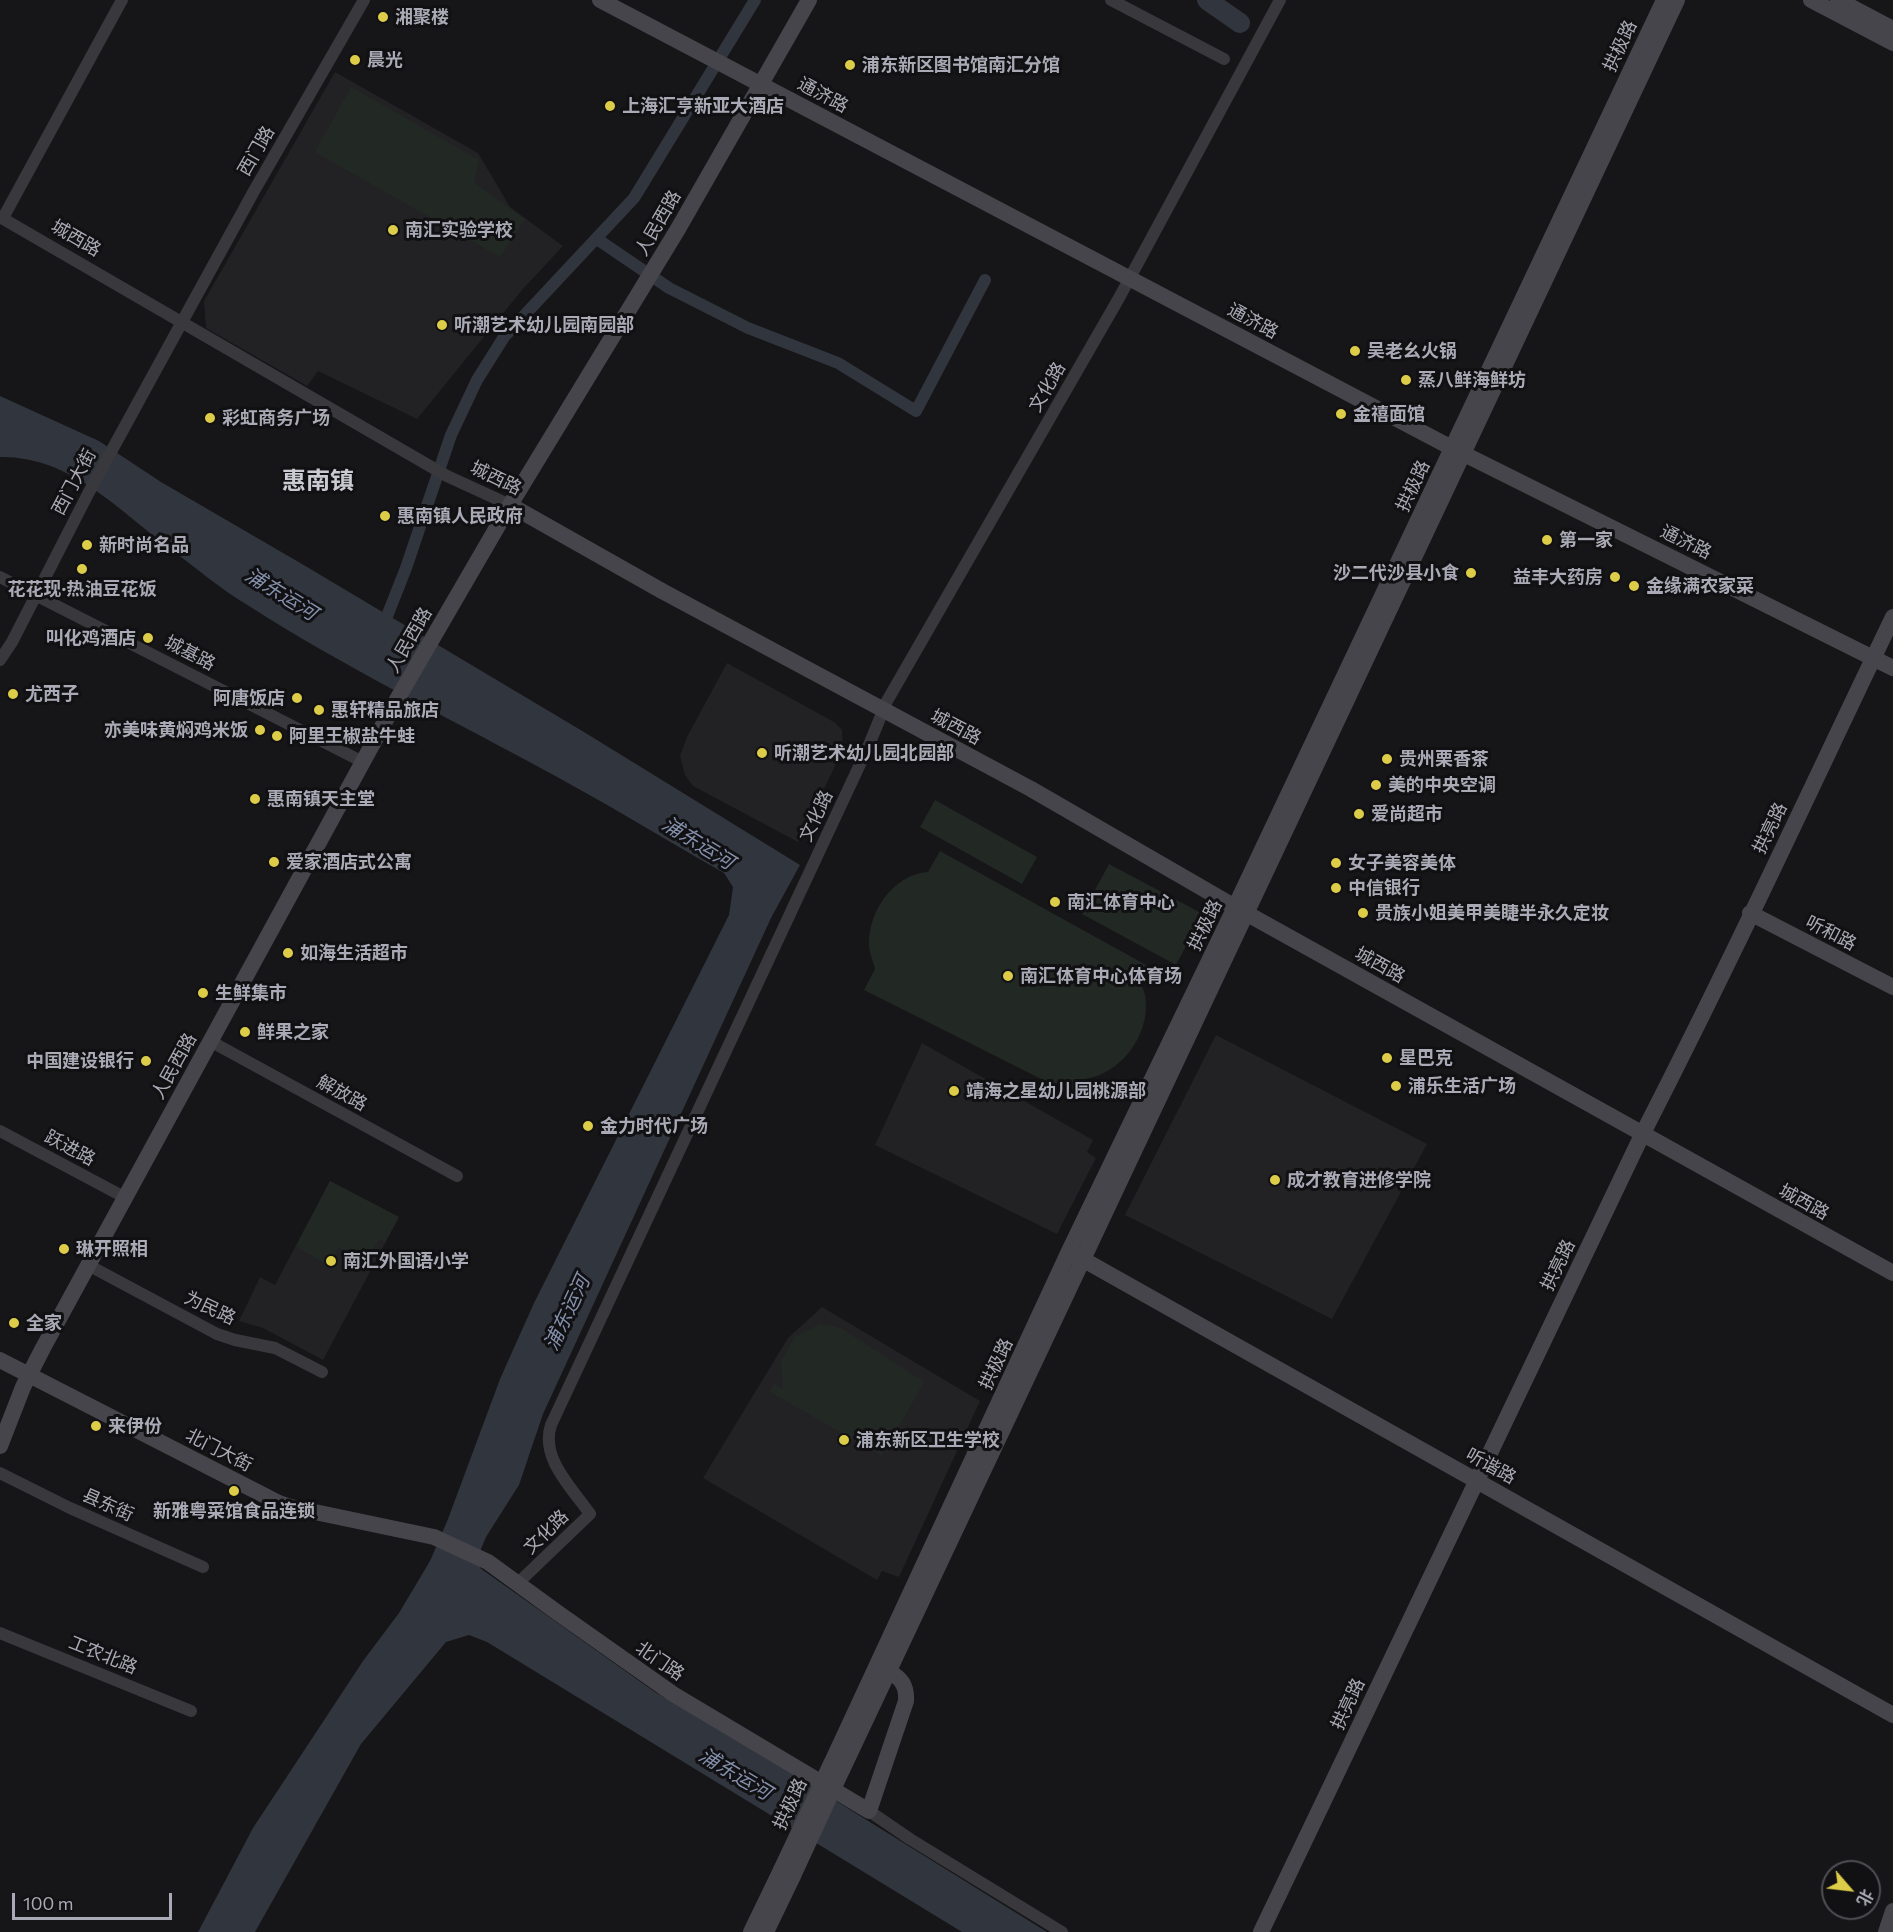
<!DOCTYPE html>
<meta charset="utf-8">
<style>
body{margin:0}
#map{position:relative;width:1893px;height:1932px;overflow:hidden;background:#161517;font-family:Commissioner,"Noto Sans SC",sans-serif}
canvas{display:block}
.north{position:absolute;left:1821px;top:1860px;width:60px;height:60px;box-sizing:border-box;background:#111012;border:2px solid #4e4e53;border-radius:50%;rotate:118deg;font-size:16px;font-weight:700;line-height:24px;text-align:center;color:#a9aab5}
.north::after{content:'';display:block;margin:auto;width:21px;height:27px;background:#dccc48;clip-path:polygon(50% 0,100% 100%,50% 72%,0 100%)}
.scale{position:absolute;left:12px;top:1893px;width:160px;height:27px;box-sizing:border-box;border:3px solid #a9aab5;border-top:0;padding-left:8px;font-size:18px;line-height:21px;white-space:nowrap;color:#a9aab5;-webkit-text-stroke:4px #111012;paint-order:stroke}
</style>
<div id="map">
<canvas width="1893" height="1932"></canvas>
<div class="north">北</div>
<div class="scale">100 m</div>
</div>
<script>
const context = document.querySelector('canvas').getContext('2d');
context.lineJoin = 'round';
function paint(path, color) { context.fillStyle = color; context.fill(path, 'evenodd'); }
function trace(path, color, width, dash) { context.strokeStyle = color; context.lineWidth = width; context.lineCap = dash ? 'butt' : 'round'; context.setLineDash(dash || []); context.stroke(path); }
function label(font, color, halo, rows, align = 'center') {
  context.font = font + ' Commissioner,"Noto Sans SC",sans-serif'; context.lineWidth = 6; context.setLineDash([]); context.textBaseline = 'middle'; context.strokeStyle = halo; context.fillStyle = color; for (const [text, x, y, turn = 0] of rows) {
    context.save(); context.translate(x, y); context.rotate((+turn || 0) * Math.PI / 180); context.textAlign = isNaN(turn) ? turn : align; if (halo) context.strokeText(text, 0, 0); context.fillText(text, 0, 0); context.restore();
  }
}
paint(new Path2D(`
 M335,72L478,153L510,207L563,246L522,290L417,419L318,371L307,386L206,328L204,301Z
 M727,663L834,722L842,730L843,750L798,842L693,786L685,775L680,756L687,737Z
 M1216,1035L1427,1144L1332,1319L1125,1215Z
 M922,1043L1093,1140L1087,1152L1096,1158L1057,1234L875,1145Z
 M330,1181L399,1217L323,1360L263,1328L239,1321L260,1277L275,1285Z
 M822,1307L980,1401L899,1577L882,1571L877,1580L703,1478L788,1338Z`), '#222224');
paint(new Path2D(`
 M351,87L479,160L474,183L525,219L500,257L315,152Z
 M935,800L1037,857L1022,884L920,827Z
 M940,851L1148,966L1140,982C1142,986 1144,991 1145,995C1152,1033 1121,1075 1084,1079L1075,1096L864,990L875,969C873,962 870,954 869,947C867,913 893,874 928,872Z
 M1109,864L1203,914L1176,965L1082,914Z
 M330,1181L399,1217L385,1242L379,1239L365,1263L339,1247L329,1266L296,1246Z
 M820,1324L841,1328L924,1382L882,1456L770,1392L774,1384L783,1389L781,1362L795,1337Z`), '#222824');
paint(new Path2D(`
 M0,396L99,441L161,482L302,564L584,732L800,865L771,918L543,1414L519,1485L486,1537L481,1549L480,1568L655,1692L783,1768L1047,1932H962L487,1642L469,1635L446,1642L361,1744L255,1932H198L253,1828L363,1661L399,1613L430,1561L448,1519L500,1379L534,1303L729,915L733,887L724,873C661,837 599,799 535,765C439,713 341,665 249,606C222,590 197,569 172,550C119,511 71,456 0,457Z`), '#30353e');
trace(new Path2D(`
 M597,239L669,288L748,328L838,363L916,411L985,280
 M382,629L406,568L451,435L477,380L504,337L634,198L755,0`), '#30353e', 12);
trace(new Path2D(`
 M1207,0L1240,23`), '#30353e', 20);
trace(new Path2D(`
 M1111,0L1224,59
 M0,217L447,476L510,505
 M3,218L122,0
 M0,577L363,762
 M0,660L12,642L89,492L182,322L254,191L364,0
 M210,1041L457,1176
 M0,1131L124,1197
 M88,1265L217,1334L235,1340L275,1348L322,1372
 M0,1473L70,1508L203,1567
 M518,1583L590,1514C572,1488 540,1458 551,1425L869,745L887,701L1119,298L1280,0
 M0,1633L191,1711
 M869,1811L910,1839L1062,1932`), '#39393d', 12);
trace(new Path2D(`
 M600,0L1452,448L1893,668
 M1811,0L1893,43
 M1838,0L1893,29
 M510,505L662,591L1031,789L1235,907L1893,1273
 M1750,913L1893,987
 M1075,1255L1893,1715
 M0,1360L279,1503L291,1507L434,1537L488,1562L558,1613L673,1694L869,1811L906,1701C907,1685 901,1678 888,1671
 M0,1446L23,1387L43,1348L395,703L510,505L678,229L809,0
 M831,1764L1069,1251L1235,907L1664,0
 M842,1770L1677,0
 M751,1932L781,1870
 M766,1932L793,1876
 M1261,1932L1642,1135C1730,964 1810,790 1893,617
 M1886,1932L1893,1911`), '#45454b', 16);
trace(new Path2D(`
 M781,1870L831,1764
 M793,1876L842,1770`), '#45454b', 16);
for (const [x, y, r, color] of [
 [383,17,6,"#dccc48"],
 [355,60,6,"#dccc48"],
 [850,65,6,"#dccc48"],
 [610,106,6,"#dccc48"],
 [393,230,6,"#dccc48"],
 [442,325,6,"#dccc48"],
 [1355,351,6,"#dccc48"],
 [1406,380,6,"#dccc48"],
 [1341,414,6,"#dccc48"],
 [210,418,6,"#dccc48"],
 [385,516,6,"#dccc48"],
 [1547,540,6,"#dccc48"],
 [87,545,6,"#dccc48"],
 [82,569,6,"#dccc48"],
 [1471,573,6,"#dccc48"],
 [1615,577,6,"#dccc48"],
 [1634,586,6,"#dccc48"],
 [148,638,6,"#dccc48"],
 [13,694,6,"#dccc48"],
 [297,698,6,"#dccc48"],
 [319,710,6,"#dccc48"],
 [260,730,6,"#dccc48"],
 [277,736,6,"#dccc48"],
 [762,753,6,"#dccc48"],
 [1387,759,6,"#dccc48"],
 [1376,785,6,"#dccc48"],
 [255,799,6,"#dccc48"],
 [1359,814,6,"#dccc48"],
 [274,862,6,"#dccc48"],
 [1336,863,6,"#dccc48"],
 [1336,888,6,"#dccc48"],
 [1055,902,6,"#dccc48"],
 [1363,913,6,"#dccc48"],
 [288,953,6,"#dccc48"],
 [1008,976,6,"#dccc48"],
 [203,993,6,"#dccc48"],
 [245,1032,6,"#dccc48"],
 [1387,1058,6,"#dccc48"],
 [146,1061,6,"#dccc48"],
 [1396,1086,6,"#dccc48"],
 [954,1091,6,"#dccc48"],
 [588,1126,6,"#dccc48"],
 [1275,1180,6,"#dccc48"],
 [64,1249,6,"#dccc48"],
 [331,1261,6,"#dccc48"],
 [14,1323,6,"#dccc48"],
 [96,1426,6,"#dccc48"],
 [844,1440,6,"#dccc48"],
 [234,1491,6,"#dccc48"]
]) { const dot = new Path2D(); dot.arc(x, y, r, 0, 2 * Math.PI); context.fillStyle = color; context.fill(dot); trace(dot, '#111012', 2); }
label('bold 18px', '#a9aab5', '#111012', [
 ["湘聚楼",395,17],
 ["晨光",367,60],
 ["浦东新区图书馆南汇分馆",862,65],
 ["上海汇亨新亚大酒店",622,106],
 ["南汇实验学校",405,230],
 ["听潮艺术幼儿园南园部",454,325],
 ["吴老幺火锅",1367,351],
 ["蒸八鲜海鲜坊",1418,380],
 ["金禧面馆",1353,414],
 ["彩虹商务广场",222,418],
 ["惠南镇人民政府",397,516],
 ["第一家",1559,540],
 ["新时尚名品",99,545],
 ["沙二代沙县小食",1459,573,"right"],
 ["益丰大药房",1603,577,"right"],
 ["金缘满农家菜",1646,586],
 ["花花现·热油豆花饭",82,589,"center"],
 ["叫化鸡酒店",136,638,"right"],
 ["尤西子",25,694],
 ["阿唐饭店",285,698,"right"],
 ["惠轩精品旅店",331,710],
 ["亦美味黄焖鸡米饭",248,730,"right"],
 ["阿里王椒盐牛蛙",289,736],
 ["听潮艺术幼儿园北园部",774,753],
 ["贵州栗香茶",1399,759],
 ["美的中央空调",1388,785],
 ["惠南镇天主堂",267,799],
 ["爱尚超市",1371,814],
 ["爱家酒店式公寓",286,862],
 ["女子美容美体",1348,863],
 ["中信银行",1348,888],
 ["南汇体育中心",1067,902],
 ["贵族小姐美甲美睫半永久定妆",1375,913],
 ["如海生活超市",300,953],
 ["南汇体育中心体育场",1020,976],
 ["生鲜集市",215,993],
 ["鲜果之家",257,1032],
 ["星巴克",1399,1058],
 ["中国建设银行",134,1061,"right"],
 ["浦乐生活广场",1408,1086],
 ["靖海之星幼儿园桃源部",966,1091],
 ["金力时代广场",600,1126],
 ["成才教育进修学院",1287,1180],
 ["琳开照相",76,1249],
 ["南汇外国语小学",343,1261],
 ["全家",26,1323],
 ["来伊份",108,1426],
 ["浦东新区卫生学校",856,1440],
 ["新雅粤菜馆食品连锁",234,1511,"center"]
], 'left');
label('18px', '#a9aab5', '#111012', [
 ["拱极路",1620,46,-65],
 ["通济路",823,95,28],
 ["西门路",256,151,-60],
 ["人民西路",658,223,-60],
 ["城西路",76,238,30],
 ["通济路",1253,321,28],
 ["文化路",1047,387,-60],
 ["城西路",496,478,26],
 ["西门大街",74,482,-62],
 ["拱极路",1413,486,-65],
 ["通济路",1686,542,26],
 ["人民西路",409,640,-60],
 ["城基路",190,653,27],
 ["城西路",956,727,28],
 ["文化路",816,816,-65],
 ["拱亮路",1770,828,-64],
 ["拱极路",1205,925,-64],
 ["听和路",1831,933,27],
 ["城西路",1380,965,29],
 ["人民西路",174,1066,-61],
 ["解放路",342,1093,29],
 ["跃进路",70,1148,28],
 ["城西路",1804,1202,29],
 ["拱亮路",1558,1265,-64],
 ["为民路",210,1308,25],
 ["拱极路",996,1364,-65],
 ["北门大街",219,1450,27],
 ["听谐路",1491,1466,29],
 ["县东街",108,1505,24],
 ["文化路",546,1532,-44],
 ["工农北路",103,1655,22],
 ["北门路",660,1661,34],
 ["拱亮路",1348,1704,-65],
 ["拱极路",790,1804,-65]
]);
label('italic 20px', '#8490ac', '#111012', [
 ["浦东运河",281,594,32],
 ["浦东运河",698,843,32],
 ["浦东运河",567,1313,-65],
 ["浦东运河",735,1774,31]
]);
label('bold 24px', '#c9cad2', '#111012', [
 ["惠南镇",318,481]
]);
</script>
